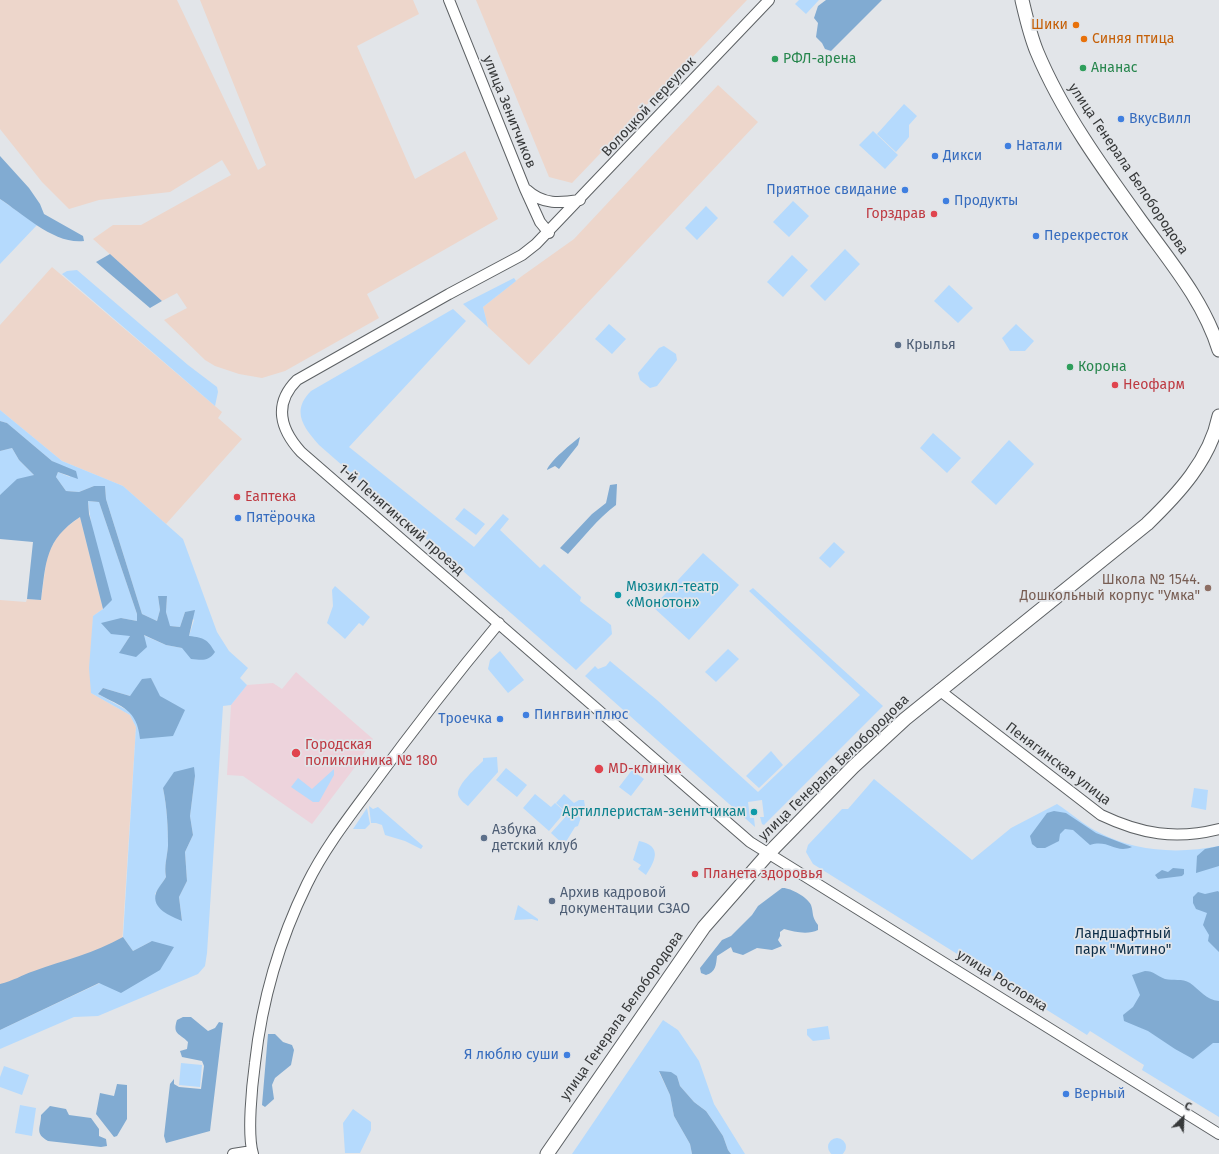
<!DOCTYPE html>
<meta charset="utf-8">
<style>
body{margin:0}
#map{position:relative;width:1219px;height:1154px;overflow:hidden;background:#e2e5e9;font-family:"Fira Sans",sans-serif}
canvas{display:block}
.north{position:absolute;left:1163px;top:1098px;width:40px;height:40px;-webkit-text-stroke:3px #e2e5e9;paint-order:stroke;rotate:24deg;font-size:11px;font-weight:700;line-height:16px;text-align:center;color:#37393a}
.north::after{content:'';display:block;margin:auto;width:14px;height:18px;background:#37393a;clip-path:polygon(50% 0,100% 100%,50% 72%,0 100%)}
</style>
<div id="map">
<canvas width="1219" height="1154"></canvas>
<div class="north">С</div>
</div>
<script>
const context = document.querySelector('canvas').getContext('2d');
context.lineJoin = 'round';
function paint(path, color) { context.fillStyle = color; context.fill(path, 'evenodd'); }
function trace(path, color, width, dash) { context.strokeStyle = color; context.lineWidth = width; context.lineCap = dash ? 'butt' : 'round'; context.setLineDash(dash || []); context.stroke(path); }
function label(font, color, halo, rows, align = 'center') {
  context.font = font + ' "Fira Sans",sans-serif'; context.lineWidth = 3.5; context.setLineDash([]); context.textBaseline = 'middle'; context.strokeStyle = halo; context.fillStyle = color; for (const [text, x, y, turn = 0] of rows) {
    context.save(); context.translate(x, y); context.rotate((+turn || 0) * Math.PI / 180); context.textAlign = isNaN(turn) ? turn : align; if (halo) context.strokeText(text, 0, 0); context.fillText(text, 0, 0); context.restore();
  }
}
paint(new Path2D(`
 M0,0H177L258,170L266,165L200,0H413L419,14L357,46L415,179L465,151L498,219L367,294L379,318L285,371L262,378L239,374L215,366L205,360L164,320L187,308L177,293L162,301L93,239L113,225H141L231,175L222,160L170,192L99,200L69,209L42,182L0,129Z
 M476,0H747L572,183L549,177Z
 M718,85L758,122L529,365L488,327L483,307L522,276L574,239Z
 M52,267L222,412L218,418L242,439L166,524L123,486L62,461L0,410V325Z
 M80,517L103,609L93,616L91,693L130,715L136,727L121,959L0,1003V600L26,602L27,599L41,600L47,555L60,532Z`), '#edd6cb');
paint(new Path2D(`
 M296,672L373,739L355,767L312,824L243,776L227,775L231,705L247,685L273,683L282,689Z`), '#edd3dc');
paint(new Path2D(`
 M799,0H819L806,14L795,4Z
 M904,104L917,116L909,125V137L896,152L877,134Z
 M873,131L898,155L885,169L859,145Z
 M0,199L37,225L0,264Z
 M793,201L809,216L789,237L773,222Z
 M706,206L718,218L697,240L685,228Z
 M845,249L860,264L825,301L810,286Z
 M792,255L808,270L783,297L767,282Z
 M77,270L188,365L217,387L218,392L215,406L62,274L67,271Z
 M514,278L516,281L483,307L488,327L463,304Z
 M949,285L973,308L958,323L934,301Z
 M453,309L466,321L349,447L474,547L503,514L509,519L500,530L540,568L544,564L581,597L580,601L611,625L612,634L576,670L319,445C303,427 291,411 311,391Z
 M609,324L626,339L612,354L595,339Z
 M1016,324L1034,341L1025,351H1010L1002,338Z
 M664,346L676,354L677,360L657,386L650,388L640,380L638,373L659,348Z
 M0,410L62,461L123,486L183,539L217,632L229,651L248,668L240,678L247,685L231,705L223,706L207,953L205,966L198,974L98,1016L74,1017L0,1049V1030L100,983L152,941L133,951L123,937L136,727L130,715L91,693L89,668L93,616L103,609L88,501L99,502L137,614V621L121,618L130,636L120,652L143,635L166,645L182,648L189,636L194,620L185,612L180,627L169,626L166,612L167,596H158L160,610L157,621L142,614L106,499L105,486H94L79,492L66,491L56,477L58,472L70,477L62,466L52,461L7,423L0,421ZM151,678L159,696L184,710L139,725L132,713L98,694L103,688L130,696ZM195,776L190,816L193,835L185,852L187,881L179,897L182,920L155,894L166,877C164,866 167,858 168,847C168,827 167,807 163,788Z
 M933,433L961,458L947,473L920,448Z
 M1009,440L1034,464L996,505L971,482Z
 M12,448L19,460L34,475L0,495V451Z
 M464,508L485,524L476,535L455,519Z
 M834,542L845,552L830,568L819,558Z
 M703,553L739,585L689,640L653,607Z
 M335,586L370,617L363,626L359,623L345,639L327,623L333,606L332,590Z
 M753,588L883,706L764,825L762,824L760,817H764L762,800L748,802L750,818H754L755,827L585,676L595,666L598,669L606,666L610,661L657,700L758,792L860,695L749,591Z
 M728,649L739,659L716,682L705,672Z
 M500,651L524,680L508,693L488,669L490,660Z
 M771,751L783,765L759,788L746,776Z
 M497,757L498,772L468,806C465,804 461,801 459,797C453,788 476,768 483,761V758Z
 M506,768L527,785L517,797L496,780Z
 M334,769V775L319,802H313L291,787L298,778L312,789Z
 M632,770L644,779L631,796L619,787Z
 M874,779L972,860L1011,828L1057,804C1071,813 1084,825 1098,832C1135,852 1179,854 1219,846V1117L1142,1070L1144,1065L1090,1031L1087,1035L813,864L806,852L808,845L842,809H848Z
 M1194,788L1208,790L1206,810L1191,807Z
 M535,794L551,807L555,803L565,812L549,831L523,808Z
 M564,794L574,803L579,800H584L585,806L578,826L575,827L564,845L551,833L568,814L556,803Z
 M369,806L373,809L378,807L423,846L421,849L405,841L385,835L382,825L376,823H371Z
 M367,808L370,824L365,829H353Z
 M639,841C663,846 655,861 646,875L638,869L641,865L633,860Z
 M518,905L538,919V921L532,919L514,920Z
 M663,1020L678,1030L699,1061L714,1104L745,1154H731L728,1150L723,1136L715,1124L706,1111L694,1102L680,1086L677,1076L659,1072L670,1095L674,1116L690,1144L692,1154H572Z
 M828,1026L830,1039L813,1041L807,1035V1029Z
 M181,1063L202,1065L200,1087L179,1085Z
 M4,1066L29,1075L22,1095L0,1087V1077Z
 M20,1105L36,1108L32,1136L15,1133Z
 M353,1109L371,1122V1130L360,1153H345L343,1123Z
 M828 1147a9 9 0 1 1 18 0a9 9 0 1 1-18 0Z`), '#b5dafd');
paint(new Path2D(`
 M826,0H882L831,51L825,49L822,43L816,37L818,23L814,18L818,6Z
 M0,156L29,188L40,204L44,214L83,236L84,241C55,245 23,214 0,199Z
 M110,254L162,301L150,308L96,262Z
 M0,421L7,423L52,461L76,471L78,479L58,472L56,477L66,491L79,492L94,486H105L106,499L142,614L157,621L160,610L158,596H167L166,612L170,626L180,627L185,612L195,610L189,636C205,638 207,639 215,652C208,662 202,660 191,659L182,648L166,645L144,635L147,647L136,657L119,653L130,636L111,634L101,623L121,618L137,621V614L99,502L88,501L89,514L112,600L103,609L80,517C45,540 46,562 41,600L27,599L33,542L0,539V495L17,479L34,475L19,460L12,448L0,451Z
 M580,437L578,445L559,469L555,466L547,470C549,462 573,442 580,437Z
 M617,484L616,505C598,518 583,538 568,554L560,548L592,514L606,503L610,485Z
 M151,678L160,696L185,710L173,736L140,739C137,709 122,707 98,694L103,688L130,696L142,679Z
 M194,767L195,776L190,816L193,835L185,852L187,881L179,897L182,921C171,916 151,909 156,893C158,888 163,882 166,877C164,866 167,858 168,846C168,827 167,807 163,788L174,772Z
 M1054,811L1066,813L1096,833L1132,847C1115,854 1109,839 1090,845L1073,830L1065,829L1060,834L1059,841L1045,848H1037L1032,844L1030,836L1047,813Z
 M1219,846V866L1196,873L1197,856L1205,849Z
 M1173,868L1184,869V874L1182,876L1158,879L1155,875L1162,870L1168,872Z
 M782,888C789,887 808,897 811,905C814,914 811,916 818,925V930C808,935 794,932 784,929L780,932V936L778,940L782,946L772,950L757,948L743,955L733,952L731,947L717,956C716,965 716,972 706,975L701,973L700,968L722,940L731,936L752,915L758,906Z
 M1218,891L1219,892V952L1208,941L1209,935L1203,925L1207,913L1196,909L1193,903V897L1198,892L1205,894Z
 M123,937L133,951L152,941L174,947L160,970L121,993L99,983L0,1030V984C13,981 22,975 34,971C64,960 95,953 123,937Z
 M1145,971C1154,971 1157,976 1165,979C1173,981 1182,978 1190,983C1200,990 1206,1000 1219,1001V1043H1213L1193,1059L1175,1049L1148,1031L1124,1021L1123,1015L1133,1007L1140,995L1132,975Z
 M183,1017H191L208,1031L215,1028L219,1022L223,1023L210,1131L166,1143L164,1136L170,1084L174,1079V1084L179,1087L201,1089L204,1066L202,1061L182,1057L180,1051L187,1049L188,1042C180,1033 172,1035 177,1020Z
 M268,1034H275L283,1042L292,1045L294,1050L291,1065L275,1078L272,1085L274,1099L265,1107L262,1105Z
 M659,1071L671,1072L677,1076L680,1086L694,1102L706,1111L715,1124L723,1136L728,1150L731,1154H692L690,1144L674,1116L670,1095Z
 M117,1084L127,1085V1119L117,1136L114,1137L96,1114L100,1093L114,1096Z
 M50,1106L66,1109L69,1115L91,1118L99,1129V1136L106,1139L107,1146L101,1147L48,1141C34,1133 41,1128 41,1115Z`), '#81abd2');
const minor = new Path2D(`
 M449,0L525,189L540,222L549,233
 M769,0L536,244L522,255L449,294L297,380C273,404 280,429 301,452L750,842L1219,1134
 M527,190C543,205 560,203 580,200
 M939,690L1101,815C1141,834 1175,840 1219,829
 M233,1154L252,1151
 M253,1154C247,1134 252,1085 255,1063C262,1000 279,941 307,884C324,849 349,817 372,786C413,730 455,676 499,623`);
const major = new Path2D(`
 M1022,0C1026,17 1030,35 1037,52C1063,114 1104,170 1143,224C1172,264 1204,302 1219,350
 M547,1154L704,927L768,854L853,767L905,719L1147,524C1178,494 1210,460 1219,416`);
trace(minor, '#5d6164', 12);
trace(major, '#5d6164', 15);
trace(minor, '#fff', 10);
trace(major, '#fff', 13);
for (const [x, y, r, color] of [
 [1076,25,4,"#e8710a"],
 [1084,39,4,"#e8710a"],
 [775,59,4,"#2e9e5b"],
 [1083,68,4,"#2e9e5b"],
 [1121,119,4,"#3f7fe0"],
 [1008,146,4,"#3f7fe0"],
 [935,156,4,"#3f7fe0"],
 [905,190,4,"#3f7fe0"],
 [946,201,4,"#3f7fe0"],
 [934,214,4,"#e0444e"],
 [1036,236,4,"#3f7fe0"],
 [898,345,4,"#5c6f8a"],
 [1070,367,4,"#2e9e5b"],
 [1115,385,4,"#e0444e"],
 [237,497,4,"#e0444e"],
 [238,518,4,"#3f7fe0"],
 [1208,588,4,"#8d6e63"],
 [618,595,4,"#0f9aa8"],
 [526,715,4,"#3f7fe0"],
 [500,719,4,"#3f7fe0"],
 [296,753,5,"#e0444e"],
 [599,769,5,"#e0444e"],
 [754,812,4,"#0f9aa8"],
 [484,838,4,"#5c6f8a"],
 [695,874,4,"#e0444e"],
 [552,901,4,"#5c6f8a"],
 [567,1055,4,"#3f7fe0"],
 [1066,1094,4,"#3f7fe0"]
]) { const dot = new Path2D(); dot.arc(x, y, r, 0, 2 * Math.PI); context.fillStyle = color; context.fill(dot); trace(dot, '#e2e5e9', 1.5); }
label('14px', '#c56008', '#e2e5e9', [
 ["Шики",1068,25],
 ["Синяя птица",1092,39,"left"]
], 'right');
label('14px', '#27864d', '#e2e5e9', [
 ["РФЛ-арена",783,59],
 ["Ананас",1091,68],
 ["Корона",1078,367]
], 'left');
label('14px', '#37393a', '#e2e5e9', [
 ["Волоцкой переулок",649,107,-47],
 ["улица Зенитчиков",509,112,68],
 ["улица Генерала Белобородова",1128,169,56],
 ["1-й Пенягинский проезд",401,520,41],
 ["Пенягинская улица",1058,764,37],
 ["улица Генерала Белобородова",834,768,-44],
 ["улица Рословка",1002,981,32],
 ["улица Генерала Белобородова",622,1016,-55]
]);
label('14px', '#366cbe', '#e2e5e9', [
 ["ВкусВилл",1129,119],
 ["Натали",1016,146],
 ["Дикси",943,156],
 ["Приятное свидание",897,190,"right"],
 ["Продукты",954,201],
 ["Перекресток",1044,236],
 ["Пятёрочка",246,518],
 ["Пингвин плюс",534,715],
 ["Троечка",492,719,"right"],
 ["Я люблю суши",559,1055,"right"],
 ["Верный",1074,1094]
], 'left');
label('14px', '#be3a42', '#e2e5e9', [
 ["Горздрав",926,214,"right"],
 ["Неофарм",1123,385],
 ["Еаптека",245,497],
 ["Городская",305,745],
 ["поликлиника № 180",305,761],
 ["MD-клиник",608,769],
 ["Планета здоровья",703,874]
], 'left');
label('14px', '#4e5e75', '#e2e5e9', [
 ["Крылья",906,345],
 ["Азбука",492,830],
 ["детский клуб",492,846],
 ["Архив кадровой",560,893],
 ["документации СЗАО",560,909]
], 'left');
label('14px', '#785e54', '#e2e5e9', [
 ["Школа № 1544.",1200,580],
 ["Дошкольный корпус \"Умка\"",1200,596]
], 'right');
label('14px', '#0d838f', '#e2e5e9', [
 ["Мюзикл-театр",626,587],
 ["«Монотон»",626,603],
 ["Артиллеристам-зенитчикам",746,812,"right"]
], 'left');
label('14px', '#0c2d47', '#e2e5e9', [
 ["Ландшафтный",1123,934],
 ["парк \"Митино\"",1123,950]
]);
</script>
